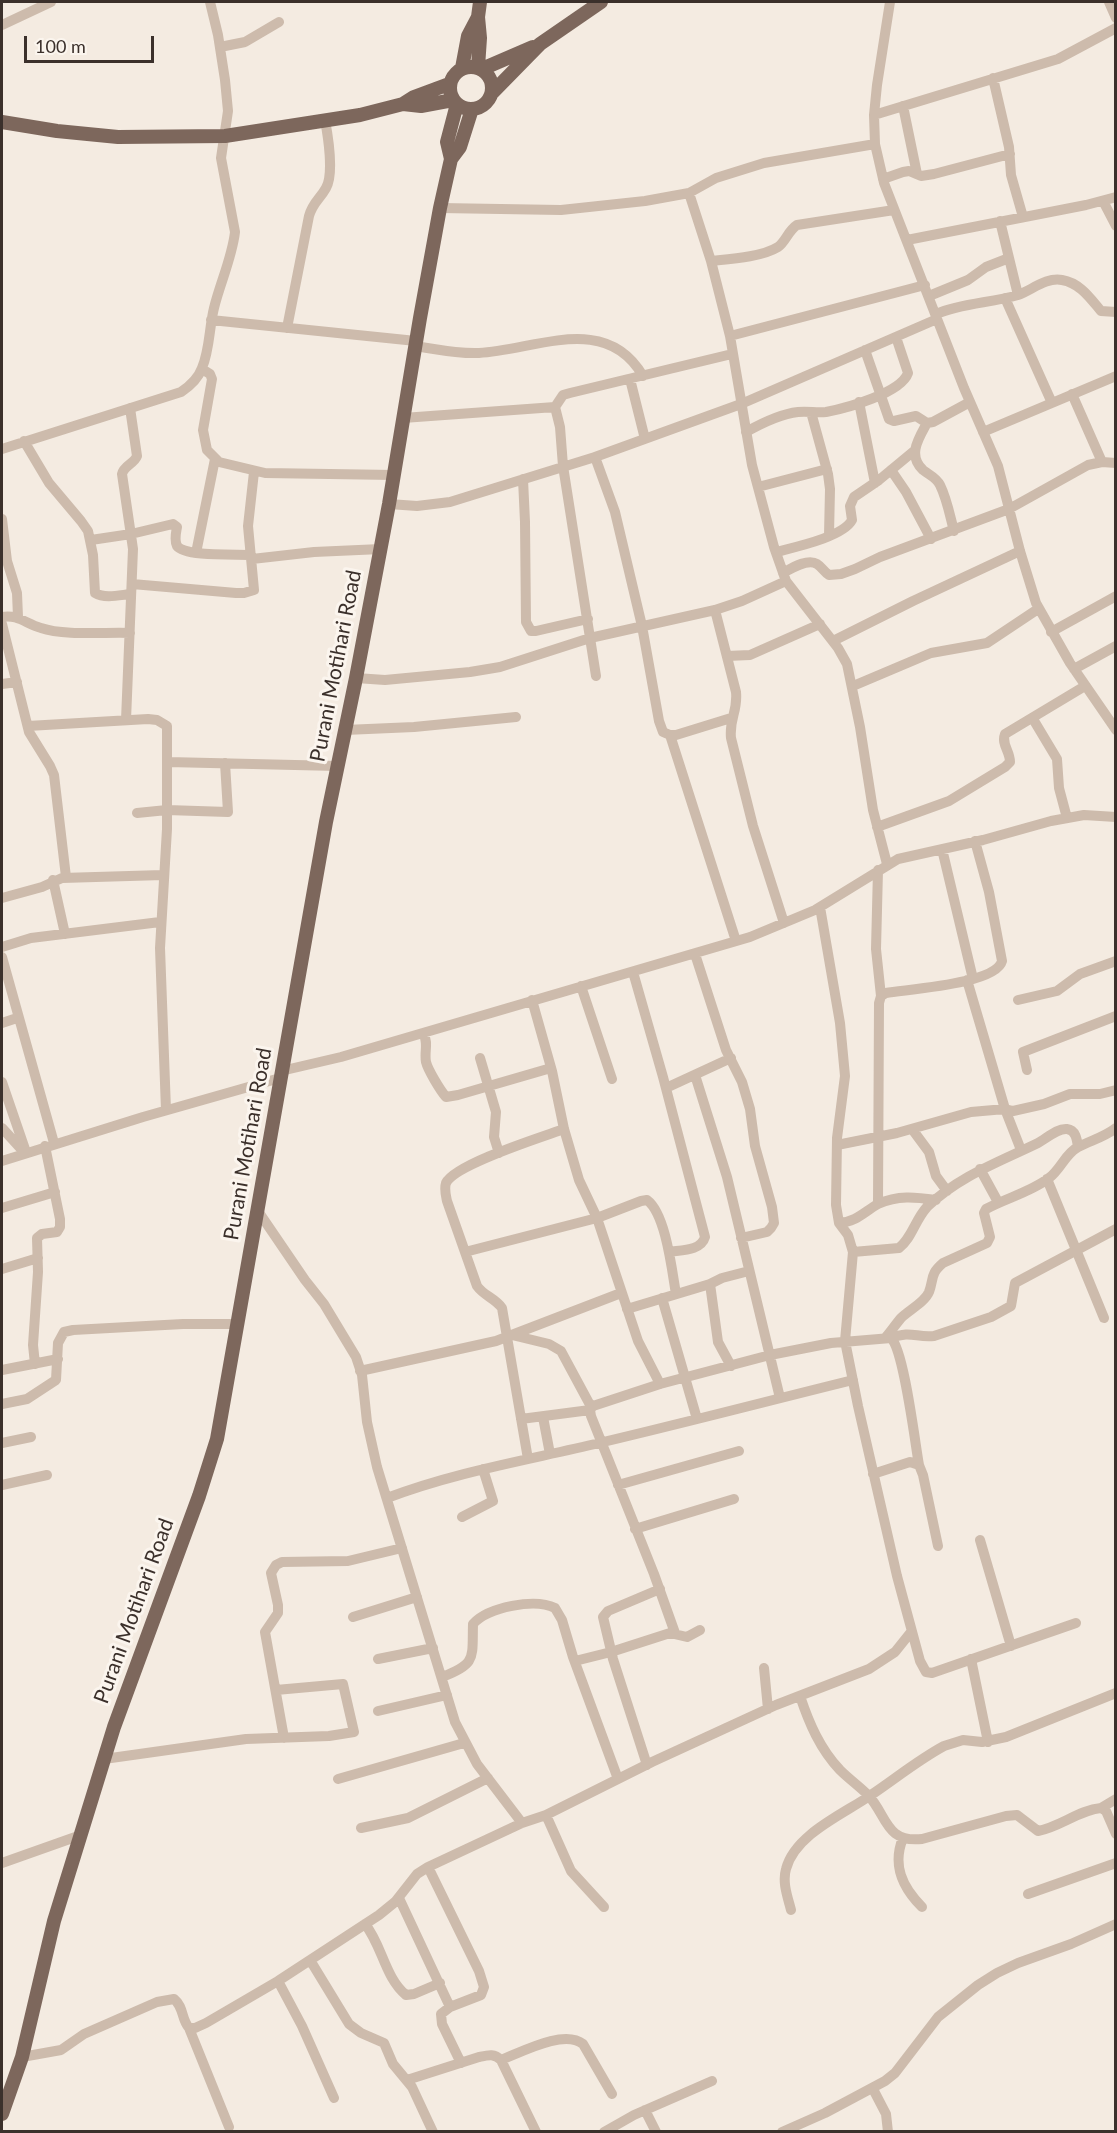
<!DOCTYPE html>
<style>
body{margin:0}
#map{position:relative;width:1117px;height:2133px;overflow:hidden;background:#f4ebe1;font-family:Lato,sans-serif}
canvas{display:block}
.frame{position:absolute;inset:0;border:3px solid #3b302b;pointer-events:none}
.scale{position:absolute;left:24px;top:36px;width:130px;height:27px;box-sizing:border-box;border:3px solid #3b302b;border-top:0;padding-left:8px;font-size:18px;line-height:21px;white-space:nowrap;color:#3b302b;-webkit-text-stroke:4px #fbf5ee;paint-order:stroke}
</style>
<div id="map">
<canvas width="1117" height="2133"></canvas>
<div class="frame"></div>
<div class="scale">100 m</div>
</div>
<script>
const context = document.querySelector('canvas').getContext('2d');
context.lineJoin = 'round';
function trace(path, color, width, dash) { context.strokeStyle = color; context.lineWidth = width; context.lineCap = dash ? 'butt' : 'round'; context.setLineDash(dash || []); context.stroke(path); }
function label(font, color, halo, rows, align = 'center') {
  context.font = font + ' Lato,sans-serif'; context.lineWidth = 6; context.setLineDash([]); context.textBaseline = 'middle'; context.strokeStyle = halo; context.fillStyle = color; for (const [text, x, y, turn = 0] of rows) {
    context.save(); context.translate(x, y); context.rotate((+turn || 0) * Math.PI / 180); context.textAlign = isNaN(turn) ? turn : align; if (halo) context.strokeText(text, 0, 0); context.fillText(text, 0, 0); context.restore();
  }
}
trace(new Path2D(`
 M890,2L877,85L874,115L875,144L884,183L964,388L998,466L1020,551L1036,603L1070,663L1116,730
 M1109,2L1116,18
 M2,25L51,2
 M220,47L245,42L279,22
 M993,78L1009,147L1011,175L1023,217
 M903,106L917,174
 M874,115L1058,59L1116,28
 M883,179L903,172L909,171L921,176L934,174L1010,154
 M689,193L711,261L730,336L752,465L774,547L786,581L838,648L847,664L860,727L873,810L887,864
 M1103,201L1116,226
 M440,208L561,210L645,201L689,193L716,178L764,163L875,144
 M1000,221L1018,295
 M907,240L1086,205L1116,197
 M711,261C730,259 762,257 778,247C786,241 788,231 797,225L894,210
 M929,296L968,280L986,267L1009,258
 M1005,298L1052,403
 M936,314C962,303 991,303 1018,295C1032,290 1046,277 1062,280C1080,283 1090,298 1101,311L1116,312
 M211,320L416,341
 M287,328L309,216C313,202 320,199 326,188C334,174 328,136 325,120
 M730,336L925,285
 M415,346C436,349 457,354 479,353C536,350 606,312 643,376
 M865,350L889,419L894,421L916,416L927,423L933,422L970,402
 M202,369L210,374L212,379L203,430L207,450L219,462L265,473L394,475
 M630,379L645,439
 M1072,394L1102,462
 M859,402L875,483
 M811,412L828,474L830,489L829,535
 M403,418L555,407
 M927,423C919,438 907,455 923,470C929,475 936,477 940,485C947,499 950,516 954,531
 M746,432C762,423 780,414 798,412C808,411 817,413 826,412C847,408 901,393 908,373L896,337
 M983,432L1116,376
 M24,441L49,483L81,521L88,531L93,555L95,593C105,599 120,595 131,594
 M2,449L181,392C190,386 198,379 202,368C210,349 209,328 214,308C220,283 232,258 235,232L221,158L228,111L225,80L218,35L210,2
 M595,457L615,512L642,626L659,721L663,732L670,735H676L731,718
 M891,470L906,492L931,539
 M523,479L525,522L526,622L531,631H536L588,619
 M758,487L827,469
 M389,504L417,506L450,502L595,457L741,404L937,319
 M2,519L7,561L17,593L18,617
 M91,540L131,534L173,524L177,527C176,533 174,540 177,546C185,557 237,554 251,555
 M776,552C795,547 843,537 852,520L850,506L854,497L879,480L914,451
 M196,553L215,459
 M252,559L314,552L381,549
 M783,573C792,568 808,558 817,564C822,567 824,572 829,575L841,574L855,569L880,557L1009,509L1088,465L1102,462L1116,463
 M132,584L236,593H244L254,590L248,526L254,472
 M715,610L736,692C738,712 729,718 731,738L753,826L784,923
 M2,617C18,614 26,624 41,628C64,636 105,632 130,633
 M2,624L29,732L50,766L54,775L66,877
 M1051,632L1116,596
 M833,641L913,601L1020,551
 M727,656L750,655L820,624
 M1074,669L1116,646
 M596,676L563,466L560,427L555,407L563,395L570,393L732,354
 M356,678L385,680L470,672L500,667L590,638L715,610L742,601L786,581
 M2,684L17,682
 M853,686L931,653L987,643L1038,609
 M1033,719L1057,759L1059,788L1067,818
 M126,720L133,549L122,474C124,465 134,464 137,456L130,408
 M28,726L148,719L157,720L167,726V829L160,948L166,1110
 M345,730L414,727L516,717
 M670,735L736,941
 M168,762L337,766
 M137,813L167,810L228,812L225,763
 M877,827L949,801L1005,767L1010,762C1010,751 1001,744 1005,734L1085,686
 M942,849L973,979
 M878,870L876,949L881,996
 M53,880L65,934
 M2,898L42,887L62,878L163,875
 M820,907L840,1023L845,1076L837,1138L836,1205L839,1223L848,1235L853,1252L845,1341L858,1406L897,1576L920,1661L926,1672L932,1673L1076,1623
 M2,947L31,938L160,922
 M695,954L726,1050L742,1082L750,1109L755,1146L772,1207L774,1223L771,1228L767,1232L741,1238
 M2,957L54,1143
 M633,972L663,1077L705,1237C701,1251 681,1250 669,1252
 M967,980L1005,1109L1021,1150
 M581,986L612,1079
 M532,1000L552,1071L564,1129L579,1180L597,1218L638,1341L660,1384
 M1018,1000L1057,991L1080,974L1116,961
 M2,1023L17,1018
 M423,1033C429,1043 424,1051 426,1062C428,1070 440,1090 446,1097L458,1095L551,1068
 M480,1058L496,1112L494,1137L499,1153
 M1027,1070L1023,1052L1116,1016
 M281,1071L341,1057L750,937L815,910L898,859L983,840L1051,821L1084,815L1116,817
 M695,1075L727,1177L780,1398
 M2,1082L26,1152
 M666,1088L731,1058
 M2,1128L24,1152
 M912,1129L929,1152L936,1176L947,1191
 M837,1145L897,1133L971,1112L1005,1109L1013,1111L1044,1104L1070,1094H1100L1116,1090
 M2,1161L143,1117L280,1078
 M980,1169L998,1202
 M1047,1179L1104,1318
 M878,1204L879,1003L881,996L886,993C909,989 996,984 1002,961L989,892L975,841
 M2,1208L55,1192
 M258,1211L305,1280L324,1304L356,1357L362,1375L367,1422L377,1467L455,1722L477,1764L522,1823
 M839,1223C856,1222 864,1212 878,1204C898,1195 915,1197 936,1200
 M465,1252L597,1218L641,1201L647,1200C666,1214 672,1271 676,1294
 M853,1252L899,1248C912,1238 915,1220 927,1207C959,1176 999,1162 1038,1143C1046,1139 1057,1128 1067,1129C1076,1130 1077,1140 1078,1147
 M2,1269L38,1258
 M662,1298L697,1419
 M627,1309L710,1284
 M512,1335L549,1344L561,1351L589,1403L593,1406
 M886,1337C891,1331 896,1324 901,1318C909,1310 925,1302 929,1292C934,1278 930,1274 943,1263L987,1243L990,1237L984,1213L986,1209C1006,1198 1031,1192 1049,1178C1061,1169 1065,1154 1078,1147C1091,1140 1103,1138 1116,1128
 M891,1338C911,1330 916,1338 934,1336L991,1317L1011,1306L1015,1283L1116,1229
 M35,1364L33,1345L38,1272L37,1238L42,1234L57,1232L60,1227V1219L45,1146
 M731,1366L718,1342L710,1284L722,1278L749,1271
 M2,1370L58,1359
 M360,1371L496,1341L621,1293
 M2,1404L27,1399L56,1380L58,1343L64,1332L73,1330L183,1324H238
 M543,1417L550,1454
 M521,1419L590,1410
 M2,1443L31,1437
 M528,1459L502,1308C495,1298 484,1296 477,1286L447,1201C446,1196 444,1189 446,1183C455,1164 542,1137 564,1129
 M873,1474L910,1462L919,1465L923,1475L938,1546
 M2,1485L47,1475
 M618,1485L739,1451
 M387,1498C455,1472 528,1460 599,1443C684,1423 768,1401 853,1380
 M462,1517L493,1501L483,1469
 M635,1529L734,1499
 M980,1540L1011,1646
 M353,1617L417,1597
 M675,1633L654,1574L591,1416L590,1410L593,1406L660,1384L770,1355L831,1343L891,1338C904,1350 915,1443 919,1465
 M378,1659L433,1648
 M971,1659L988,1742
 M575,1661L611,1652L670,1633L687,1637L700,1630
 M764,1668L768,1709
 M442,1677C477,1664 472,1658 473,1624C488,1607 535,1598 555,1608L562,1620L573,1657L618,1779
 M800,1696C809,1723 820,1749 840,1770C849,1779 859,1786 868,1795C887,1815 885,1843 922,1839L1006,1816L1017,1815L1038,1831C1060,1827 1079,1810 1101,1808L1106,1811L1116,1834
 M378,1711L447,1695
 M284,1738L265,1632L278,1613V1605L271,1573L276,1565L282,1562L348,1561L402,1548
 M104,1759L246,1739L329,1736L354,1732L343,1684L276,1690
 M647,1765L613,1659L603,1617L608,1611L660,1589
 M338,1779L464,1743
 M1101,1808L1116,1799
 M546,1815L571,1871L604,1907
 M361,1828L408,1818L488,1778
 M903,1838C892,1865 902,1887 922,1907
 M2,1863L81,1835
 M428,1867L479,1971L484,1987L481,1995L450,2007L441,2014L442,2024L461,2063
 M1028,1894L1116,1863
 M399,1898L450,2007
 M791,1910C788,1898 782,1883 786,1869C795,1834 844,1814 871,1795C895,1779 918,1760 944,1746L963,1740L982,1742L1006,1737L1116,1693
 M365,1924C382,1945 385,1978 406,1995L414,1994L440,1983
 M310,1960L349,2024L361,2033L384,2043L393,2064L412,2087L433,2132
 M278,1981L302,2026L334,2098
 M189,2028L229,2127
 M22,2057L61,2050L84,2034L157,2002L174,1999C184,2007 181,2019 189,2028H195L206,2023L278,1981L379,1915L395,1902L417,1874L428,1867L522,1823L546,1815L652,1762L776,1705L869,1669L895,1652L911,1632
 M501,2060C522,2052 564,2029 583,2044L612,2094
 M407,2080L479,2057C488,2055 494,2053 501,2060L536,2132
 M873,2089L886,2114L888,2132
 M645,2110L656,2132
 M604,2132L634,2115L712,2081
 M782,2132L825,2113L885,2081L895,2073L938,2017L978,1985L997,1973L1018,1963L1071,1944L1116,1924`), '#cdbbac', 10);
trace(new Path2D(`
 M478,17L480,38L478,67
 M450 88a21 21 0 1 1 42 0a21 21 0 1 1-42 0Z
 M462,68L468,36L478,17L480,2
 M482,69L533,47
 M492,93L540,44L601,2
 M403,104L421,106L453,100
 M2,122L57,131L118,137L225,136L360,115L403,104L414,97L449,84
 M451,159L460,147L472,109
 M2,2114L22,2057L54,1921L114,1727L199,1496L217,1439L326,822L356,678L389,504L420,318L440,208L451,159L447,142L457,104`), '#7d675c', 14);
label('21px', '#3b302b', '#fbf5ee', [
 ["Purani Motihari Road",336,666,-79],
 ["Purani Motihari Road",248,1144,-80],
 ["Purani Motihari Road",134,1611,-70]
]);
</script>
